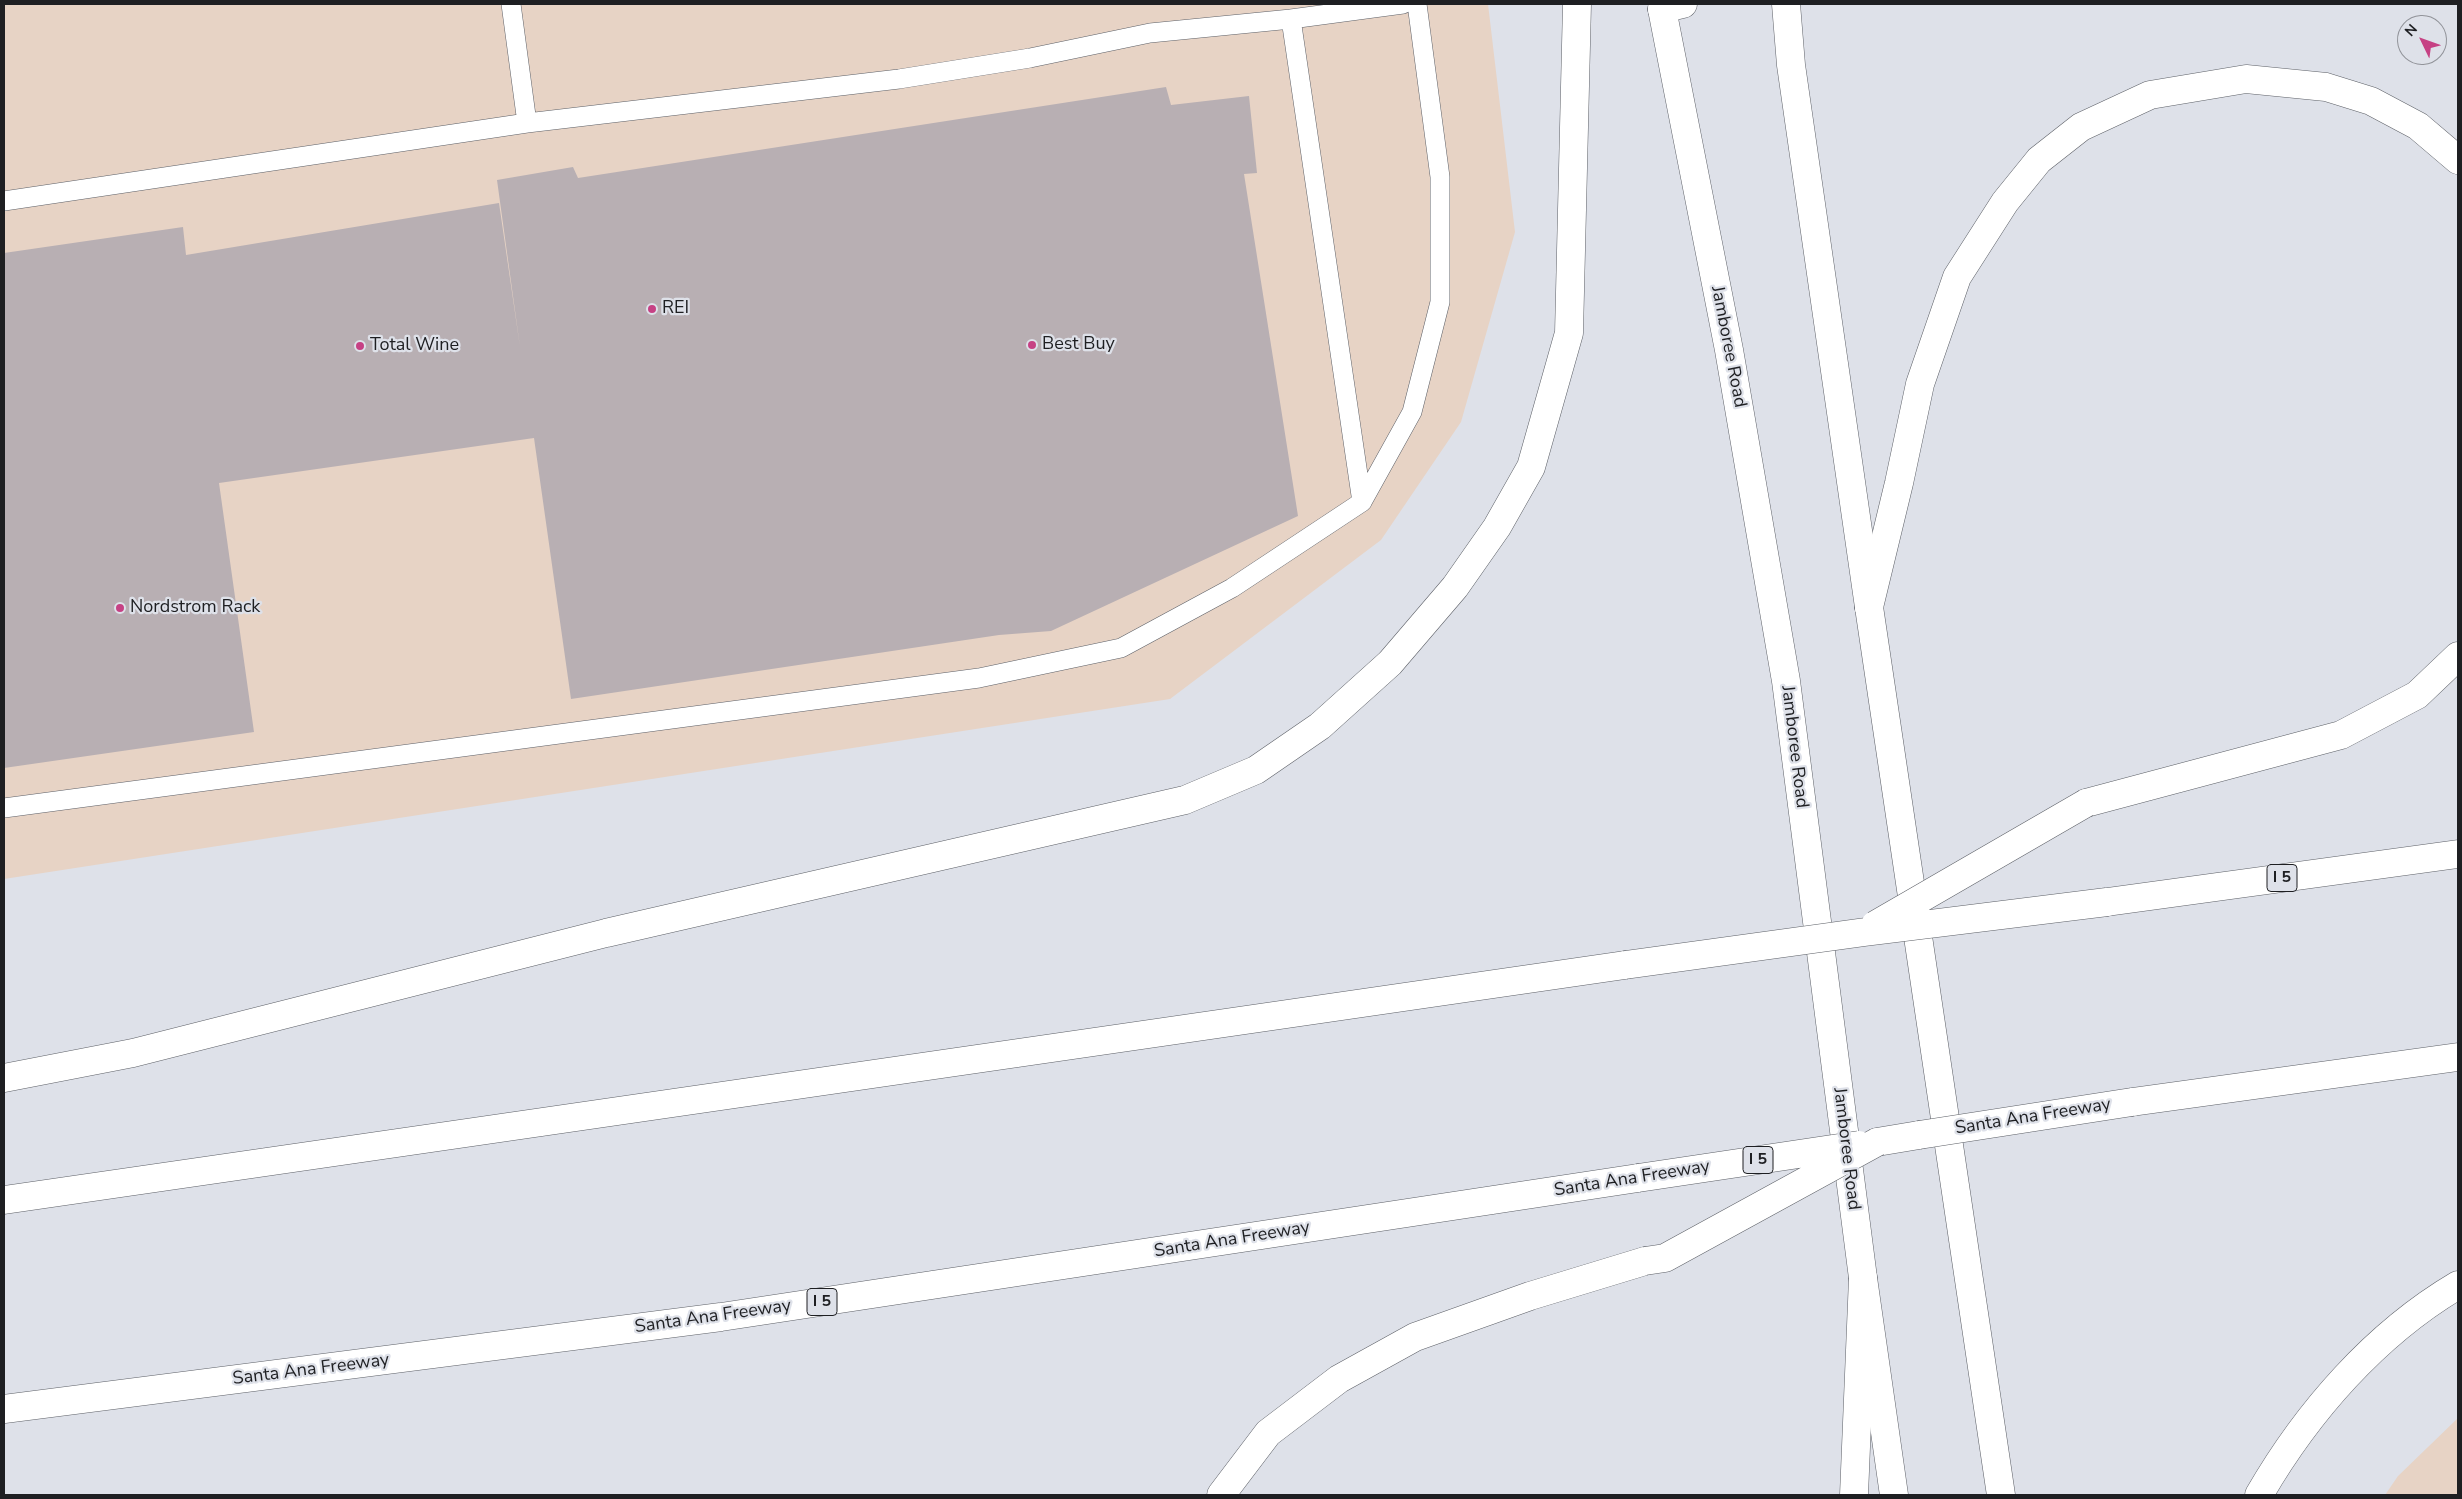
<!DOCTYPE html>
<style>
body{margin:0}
#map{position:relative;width:2462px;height:1499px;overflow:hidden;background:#dee1e9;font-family:"Nunito Sans",sans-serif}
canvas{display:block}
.frame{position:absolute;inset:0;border:5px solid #1e1f22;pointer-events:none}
.north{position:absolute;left:2397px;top:15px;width:50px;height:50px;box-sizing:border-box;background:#dee1e9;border:1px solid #919399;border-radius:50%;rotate:312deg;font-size:14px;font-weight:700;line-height:20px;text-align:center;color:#1e1f22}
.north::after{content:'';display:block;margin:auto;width:18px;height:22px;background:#c64184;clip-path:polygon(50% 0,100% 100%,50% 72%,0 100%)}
</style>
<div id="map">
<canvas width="2462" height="1499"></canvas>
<div class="frame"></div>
<div class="north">N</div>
</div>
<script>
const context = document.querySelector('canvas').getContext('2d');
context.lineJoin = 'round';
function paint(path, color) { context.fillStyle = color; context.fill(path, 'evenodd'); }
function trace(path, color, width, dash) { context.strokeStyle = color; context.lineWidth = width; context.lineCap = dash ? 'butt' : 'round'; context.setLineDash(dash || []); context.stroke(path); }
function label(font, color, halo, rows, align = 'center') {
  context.font = font + ' "Nunito Sans",sans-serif'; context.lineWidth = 4.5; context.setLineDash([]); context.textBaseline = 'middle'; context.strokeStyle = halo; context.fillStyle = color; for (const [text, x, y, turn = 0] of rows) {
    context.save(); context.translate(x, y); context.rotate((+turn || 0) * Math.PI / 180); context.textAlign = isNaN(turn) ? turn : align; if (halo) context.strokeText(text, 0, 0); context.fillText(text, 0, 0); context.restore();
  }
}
paint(new Path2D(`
 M4,4H1488L1515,232L1461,422L1381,540L1170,699L4,879Z
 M2458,1418V1495H2385L2398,1476Z`), '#e7d3c5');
paint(new Path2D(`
 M1166,87L1171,105L1249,96L1257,173L1244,174L1298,516L1051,631L999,635L571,699L534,438L219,483L254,732L4,768V253L183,227L186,255L499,203L520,347L497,180L573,167L578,178Z`), '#b8afb3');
const service = new Path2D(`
 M511,4L527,123
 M4,201L527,123L899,79L1030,58L1150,33L1291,19L1403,4
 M1362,502L1412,412L1440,302V177L1417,4
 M4,808L979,678L1121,648L1232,588L1362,502L1291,19`);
const primary = new Path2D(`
 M1786,4L1791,65L1869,607`);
const trunk = new Path2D(`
 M1662,9L1729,350L1786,681L1863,1278L1894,1495
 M1869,607L2001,1495`);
const motorway = new Path2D(`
 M1662,9L1683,4
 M1869,607L1899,483L1920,384L1957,277L2005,202L2039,160L2081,127L2150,95L2246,79L2326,87L2371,101L2418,126L2458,160
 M2086,803L2341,735L2417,695L2458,656
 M2107,902L2458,854
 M4,1078L133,1053L606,933L1185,800L1256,770L1320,726L1390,663L1455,587L1497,527L1531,467L1569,333L1577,4
 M2132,1102L2458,1057
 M1877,1142L1919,1135
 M4,1200L1625,965
 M4,1409L721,1317L1638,1178
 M1221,1495L1268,1433L1339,1379L1415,1337L1530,1296L1645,1261
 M1854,1495L1863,1278
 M2259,1495C2307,1412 2375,1334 2458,1285`);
trace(service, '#5d6067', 20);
trace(primary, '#5d6067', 29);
trace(trunk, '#5d6067', 29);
trace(motorway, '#5d6067', 29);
trace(service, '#fff', 19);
trace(primary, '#fff', 28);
trace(trunk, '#fff', 28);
trace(motorway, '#fff', 28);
const motorwayBridge = new Path2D(`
 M1875,925L2086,803
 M1625,965L1865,932L2107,902
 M1919,1135L2132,1102
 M1638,1178L1859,1145
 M1645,1261L1665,1258L1877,1142`);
trace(motorwayBridge, '#5d6067', 29, []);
trace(motorwayBridge, '#fff', 28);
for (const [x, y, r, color] of [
 [652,309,5,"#c64184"],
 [1032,345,5,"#c64184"],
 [360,346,5,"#c64184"],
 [120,608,5,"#c64184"]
]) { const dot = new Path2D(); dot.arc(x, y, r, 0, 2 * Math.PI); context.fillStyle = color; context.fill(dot); trace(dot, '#dee1e9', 2); }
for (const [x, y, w] of [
 [2282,878,30],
 [1758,1160,30],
 [822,1302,30]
]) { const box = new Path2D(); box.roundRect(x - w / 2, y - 13.5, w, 27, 4); context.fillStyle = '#dee1e9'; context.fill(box); trace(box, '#1e1f22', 1); }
label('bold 16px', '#1e1f22', null, [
 ["I 5",2282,878],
 ["I 5",1758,1160],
 ["I 5",822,1302]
]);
label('18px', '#1e1f22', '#dee1e9', [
 ["REI",662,309],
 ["Best Buy",1042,345],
 ["Total Wine",370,346],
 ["Nordstrom Rack",130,608]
], 'left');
label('18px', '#1e1f22', '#dee1e9', [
 ["Jamboree Road",1728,347,79],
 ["Jamboree Road",1794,747,83],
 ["Santa Ana Freeway",2033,1117,-9],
 ["Jamboree Road",1846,1149,83],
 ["Santa Ana Freeway",1632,1179,-9],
 ["Santa Ana Freeway",1232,1240,-9],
 ["Santa Ana Freeway",713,1317,-8],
 ["Santa Ana Freeway",311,1370,-7]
]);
</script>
